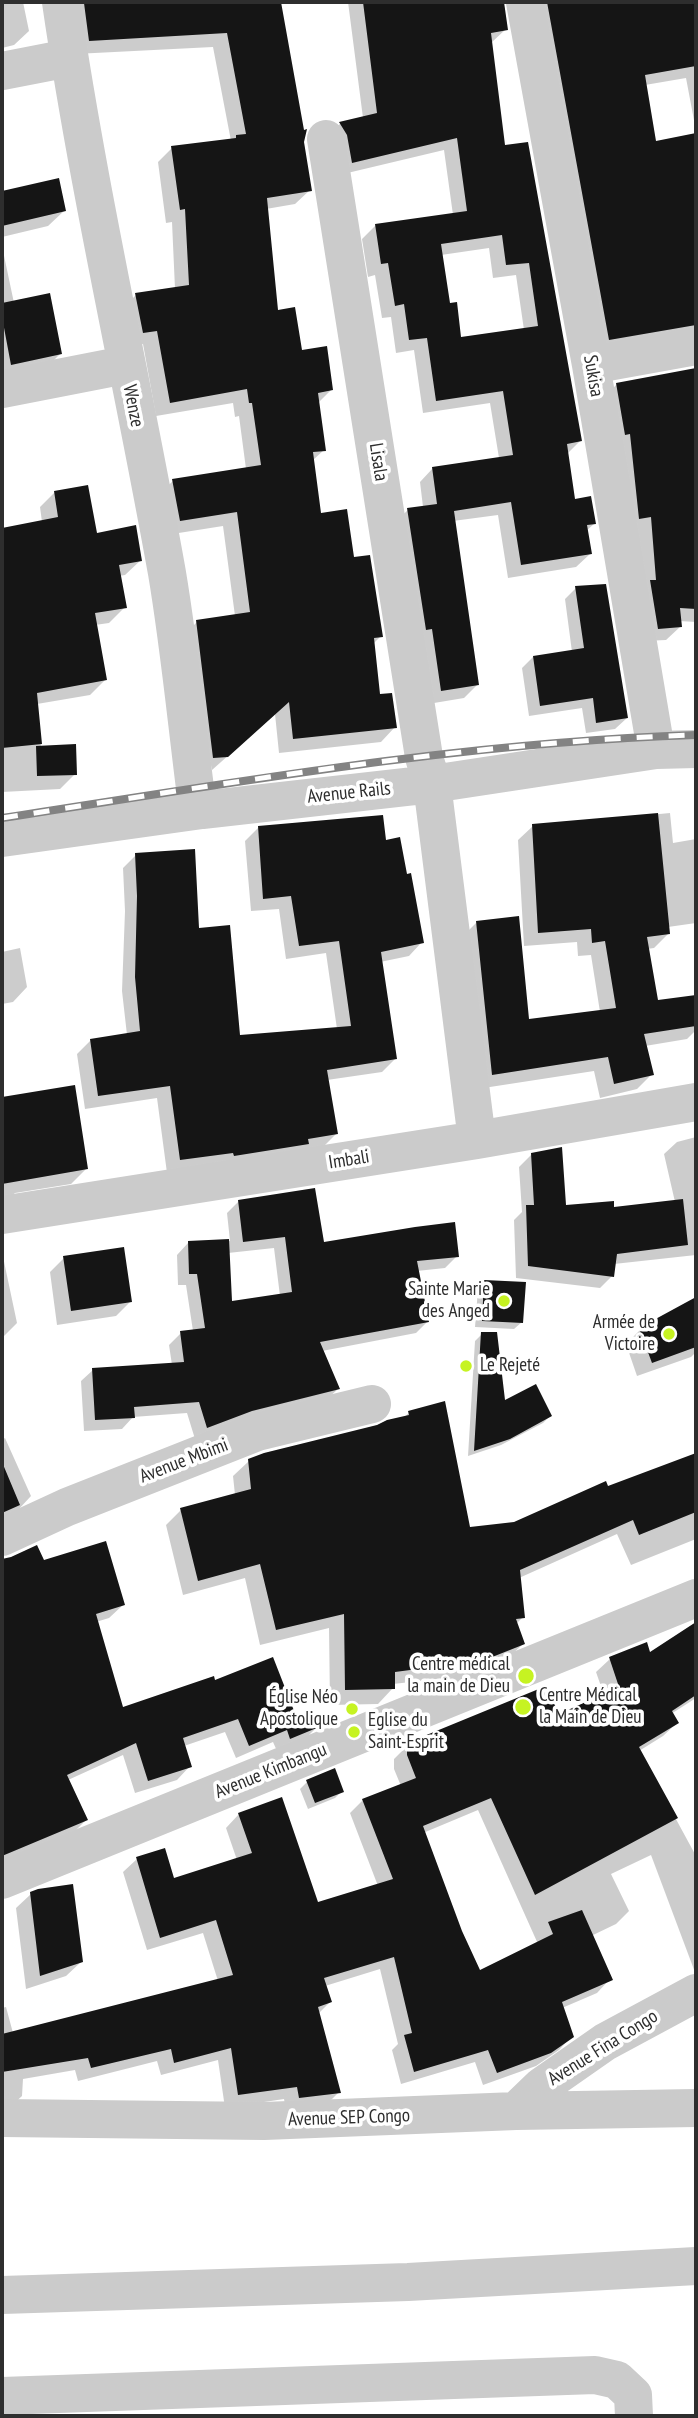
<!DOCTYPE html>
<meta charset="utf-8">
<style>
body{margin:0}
#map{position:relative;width:698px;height:2418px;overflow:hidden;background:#fff;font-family:"PT Sans Narrow",sans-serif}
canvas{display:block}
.frame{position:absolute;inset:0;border:4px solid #2e2e2e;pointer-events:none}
</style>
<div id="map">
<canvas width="698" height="2418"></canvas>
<div class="frame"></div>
</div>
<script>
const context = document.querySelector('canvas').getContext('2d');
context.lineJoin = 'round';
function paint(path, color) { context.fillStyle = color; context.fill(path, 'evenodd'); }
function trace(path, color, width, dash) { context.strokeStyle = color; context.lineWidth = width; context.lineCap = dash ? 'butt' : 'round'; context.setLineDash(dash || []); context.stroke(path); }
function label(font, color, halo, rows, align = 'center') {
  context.font = font + ' "PT Sans Narrow",sans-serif'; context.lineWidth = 7; context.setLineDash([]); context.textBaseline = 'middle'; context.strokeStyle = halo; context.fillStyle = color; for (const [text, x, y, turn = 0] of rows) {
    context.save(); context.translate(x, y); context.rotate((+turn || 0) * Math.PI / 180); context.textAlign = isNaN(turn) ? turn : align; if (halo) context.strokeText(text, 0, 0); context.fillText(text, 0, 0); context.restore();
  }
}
paint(new Path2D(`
 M2,2H23L29,31L14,45L2,48Z
 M70,2H279L310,190L295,204L266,209L277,312L300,352L331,390L317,404L324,450L312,461L320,515L353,559L381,636L373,644L378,696L395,727L381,742L279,753L275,714L212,770L183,636L197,622L235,616L223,526L166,535L158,495L173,481L246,469L239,416L235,417L233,403L156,416L143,344L129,346L122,309L136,295L175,289L172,222L166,223L158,162L172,148L231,141L213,47L75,54Z
 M348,2H502L506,29L491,43L504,147L580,441L567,454L574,501L594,524L586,531L590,554L576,567L508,578L498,515L453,521L477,685L464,698L428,704L394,523L408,510L423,507L420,482L433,468L499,458L490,403L423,413L414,350L396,353L391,317L382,318L375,275L368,277L362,239L376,225L453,215L444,150L339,175L326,137L340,124L363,118ZM489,248L493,278L516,275L524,330L460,339L448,305L441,255Z
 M529,2H696V131L686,78L645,85L654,143L696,135V343L596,352Z
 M58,180L64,211L48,226L2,237V193Z
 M2,246L14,303L60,354L45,369L2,378Z
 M696,370V622L679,621L680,627L666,640L645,641L604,398L617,384Z
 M55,492L95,535L141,560L125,575L119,576L125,607L109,623L95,625L105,680L90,695L37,704L41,747L75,774L60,789L2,792V529L42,522L40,507Z
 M576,588L627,718L615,729L586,733L582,708L529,716L522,668L533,657L572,652L565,599Z
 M670,813L673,843L696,839V923L668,927V934L654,948L647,949L656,1002L696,996V1030L687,1039L645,1046L652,1074L637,1089L600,1098L594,1071L477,1089L462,937L476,923L528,1021L600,1012L591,955L578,956L577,942L524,946L518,840L533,826Z
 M259,827L384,842L422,942L409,956L380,962L395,1059L382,1072L327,1080L336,1134L323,1147L167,1173L157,1098L85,1109L77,1054L91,1040L127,1035L122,991L125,911L123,868L136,855L198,930L238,1037L337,1029L326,953L286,959L279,909L251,911L245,841Z
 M20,948L27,987L13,1002L2,1004V952Z
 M73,1087L86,1169L71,1184L15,1193L2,1204V1099Z
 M696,1137V1255L614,1264L612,1276L600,1288L516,1278L514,1220L522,1212L519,1167L532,1154L564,1207L613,1209L675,1202L664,1154L677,1142Z
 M239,1201L323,1244L457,1256L445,1268L417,1271L427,1322L416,1333L322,1351L338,1389L326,1400L195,1439L187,1413L133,1417L122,1429L84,1431L81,1381L93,1370L172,1365L169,1345L181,1333L193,1331L186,1285H178L177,1255L188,1243L230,1241L227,1213ZM274,1248L280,1296L231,1303L228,1253Z
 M2,1252L17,1323L2,1338Z
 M64,1258L130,1302L116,1316L57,1325L50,1272Z
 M485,1282L522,1322L514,1329L475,1327L478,1289Z
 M691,1302L696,1318V1352L691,1357L637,1376L626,1344L640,1330Z
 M482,1334L504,1403L550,1416L543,1423L501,1445L468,1456L475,1341Z
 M409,1413L469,1529L514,1524L696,1454V1539L631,1565L617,1534L519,1578L523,1617L516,1624L523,1644L507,1659L456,1677L393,1684V1688L378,1704L330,1705L329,1628L260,1645L245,1578L183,1595L166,1525L181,1510L235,1495L233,1476L249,1461L403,1418Z
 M5,1438L31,1496L18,1510L2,1518V1440Z
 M12,1559L43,1562L123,1605L109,1618L96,1622L122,1709L214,1682L297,1723L317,1727L304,1740L277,1751L273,1742L236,1758L225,1732L184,1746L190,1766L177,1780L135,1793L123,1755L68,1780L86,1820L73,1833L2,1863V1696L11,1689L2,1674V1560Z
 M696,1624V1698L671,1714L677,1723L663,1736L639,1751L696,1856V1975L651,1855L611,1874L629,1911L616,1924L591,1936L610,1979L597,1993L562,2008L572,2036L559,2050L536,2066L483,2085L475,2062L401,2084L392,2050L398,2044L380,1969L325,1986L330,2002L318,2014L339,2092L326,2105L286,2110L284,2099L225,2108L218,2060L161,2075L157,2061L78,2081L75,2070L23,2079L22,2096L8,2109H2V2008L6,2007L13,2033L218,1981L203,1933L147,1950L123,1872L137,1859L173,1880L237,1860L226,1828L239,1814L317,1904L378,1886L350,1813L363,1800L401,1786L394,1769V1759L408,1745L558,1717L604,1695L596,1672L610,1659L649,1655ZM478,1810L538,1944L479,1972L460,1931L423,1833Z
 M307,1782L342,1791L335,1798L308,1809L300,1789Z
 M31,1894L81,1962L66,1976L26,1989L16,1908Z`), '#0003');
paint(new Path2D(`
 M281,2L304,130L307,129L304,142L312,191L267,198L278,310L295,307L302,350L327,346L333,390L318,393L326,451L313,452L321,513L347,509L354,557L370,555L383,637L374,638L380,694L392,693L397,728L293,739L289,702L228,757L213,758L196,620L250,612L237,512L180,521L172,479L261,465L252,403H249L247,389L170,403L157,331L143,333L135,293L189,285L185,209L180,210L171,146L236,138V135L246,134L227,33L89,41L84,3Z
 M363,2H504L508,30L491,33L505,145L528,142L582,441L567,444L575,499L591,496L596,524L587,525L592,554L521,565L511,502L454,511L479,685L441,691L432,629L426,630L407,508L437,504L432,467L513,455L503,391L436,401L427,338L409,340L404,304L395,306L388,263L381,264L375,224L467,211L457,138L352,163L347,135L339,122L377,113ZM502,235L506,265L529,263L538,326L461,337L457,302L450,303L441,244Z
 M547,2H696V66L645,75L656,141L696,133V325L609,340Z
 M59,178L66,211L2,226V191Z
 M50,293L62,354L11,365L2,317V303Z
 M696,368V609L680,608L682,627L658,629L650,580H656L651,517L639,519L630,434L625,435L616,383Z
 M88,485L97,533L136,525L142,561L119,565L127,608L95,613L107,680L37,693L42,744L2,748V528L58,517L54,491Z
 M606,584L628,718L596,723L593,698L540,706L533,656L584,648L575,586Z
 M76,744L77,775L37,776L36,746Z
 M658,813L670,934L647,937L658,1000L696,995V1026L644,1034L654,1075L614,1084L608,1057L492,1075L476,921L519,916L529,1019L616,1008L605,941L592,943L591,929L538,933L532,824Z
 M383,815L386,840L400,837L407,874L411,873L424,943L381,952L397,1059L327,1070L338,1134L308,1139L309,1144L234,1156L233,1153L180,1160L170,1086L98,1096L90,1039L140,1031L135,977L137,896L135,853L195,849L199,928L230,925L240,1035L351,1026L339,941L299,946L291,896L263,899L258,826Z
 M75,1085L88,1169L2,1184V1097Z
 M562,1147L566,1205L614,1201V1207L683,1199L688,1245L617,1254L614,1277L528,1266L526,1205H534L531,1153Z
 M315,1188L324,1242L415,1227L455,1222L459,1257L417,1261L429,1322L320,1342L340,1389L252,1411L207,1428L199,1402L134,1407L135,1418L95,1420L92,1368L184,1362L180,1331L205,1328L197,1274H189L188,1241L229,1239L232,1301L292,1292L285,1237L243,1242L238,1200Z
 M124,1247L132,1302L71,1311L63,1256Z
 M484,1280L526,1282L523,1323L482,1321Z
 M696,1297V1347L652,1363L639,1328Z
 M481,1332H497L505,1400L536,1384L552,1416L510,1439L474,1451Z
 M445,1401L470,1527L514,1522L606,1481L608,1486L696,1453V1512L639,1535L633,1520L520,1570L525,1618L516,1619L525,1644L472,1665L471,1662L395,1672V1689L345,1690L344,1614L276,1630L260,1564L198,1581L180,1508L251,1489L248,1459L264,1453L377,1425L387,1420L409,1415L408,1411Z
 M2,1462L20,1505L2,1513Z
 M106,1541L125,1605L96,1614L123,1707L214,1676L215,1680L273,1657L298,1721L314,1715L319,1727L290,1739L287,1730L249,1746L238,1719L183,1738L192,1767L148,1781L136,1743L67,1775L88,1820L2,1856V1559L11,1557L37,1545L44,1560Z
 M696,1622V1695L672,1711L679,1723L639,1747L678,1818L535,1895L491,1798L423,1826L462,1931L480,1970L553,1934L548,1922L582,1910L613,1980L562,2002L574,2037L551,2053L497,2073L488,2050L414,2072L404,2035L412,2033L394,1957L324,1978L332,2002L318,2007L341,2093L299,2098L297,2087L238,2095L231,2048L174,2063L171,2049L91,2068L88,2058L2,2072V2034L233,1975L216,1920L160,1938L136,1857L165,1848L174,1878L252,1853L238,1813L282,1797L318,1902L393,1879L362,1799L416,1778L407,1755V1743L546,1686L559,1714L619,1687L609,1657L647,1642L650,1652Z
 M335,1768L344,1792L315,1803L306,1780Z
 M73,1884L83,1962L40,1976L30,1892L38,1889Z`), '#151515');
trace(new Path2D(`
 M61,2C89,194 133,383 167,573C179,644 186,717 195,788L202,810
 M525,2L591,365L656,750
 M2,71L69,58
 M326,139L424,757L432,784L477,1140
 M591,365L696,346
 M2,389L125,365
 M2,838L202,810L432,784L656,750L696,749
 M2,1215L477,1140L696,1102
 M2,1537L67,1507L257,1432L372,1404
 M2,1880L696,1598
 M516,2111L542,2086L605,2042L696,1993
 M2,2118L264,2121L516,2111L696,2108
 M2,2295L408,2282L696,2266
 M2,2396L595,2375L617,2380L633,2395L634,2416`), '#cbcbcb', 38);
const rail = new Path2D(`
 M2,818C232,783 463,742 696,735`);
trace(rail, '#838383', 8);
trace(rail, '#fff', 5, [16]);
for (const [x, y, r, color] of [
 [504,1301,7,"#c6f322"],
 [669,1334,7,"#c6f322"],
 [466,1366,7,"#c6f322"],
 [526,1676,9,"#c6f322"],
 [523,1707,9,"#c6f322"],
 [352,1709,7,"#c6f322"],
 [354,1732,7,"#c6f322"]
]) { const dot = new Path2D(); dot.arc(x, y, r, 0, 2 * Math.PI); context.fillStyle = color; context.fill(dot); trace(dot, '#fff', 2.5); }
label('19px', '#2e2e2e', '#fff', [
 ["Sukisa",593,376,80],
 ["Wenze",133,406,79],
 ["Lisala",378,462,81],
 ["Avenue Rails",349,793,-6],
 ["Imbali",349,1160,-9],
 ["Avenue Mbimi",184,1461,-21],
 ["Avenue Kimbangu",271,1771,-22],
 ["Avenue Fina Congo",603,2048,-32],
 ["Avenue SEP Congo",349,2118,-2]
]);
label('19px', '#2e2e2e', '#fff', [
 ["Sainte Marie",490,1290],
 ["des Anged",490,1312],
 ["Armée de",655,1323],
 ["Victoire",655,1345],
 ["Le Rejeté",480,1366,"left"],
 ["Centre médical",510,1665],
 ["la main de Dieu",510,1687],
 ["Centre Médical",539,1696,"left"],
 ["la Main de Dieu",539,1718,"left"],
 ["Église Néo",338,1698],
 ["Apostolique",338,1720],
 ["Eglise du",368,1721,"left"],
 ["Saint-Esprit",368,1743,"left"]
], 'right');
</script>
